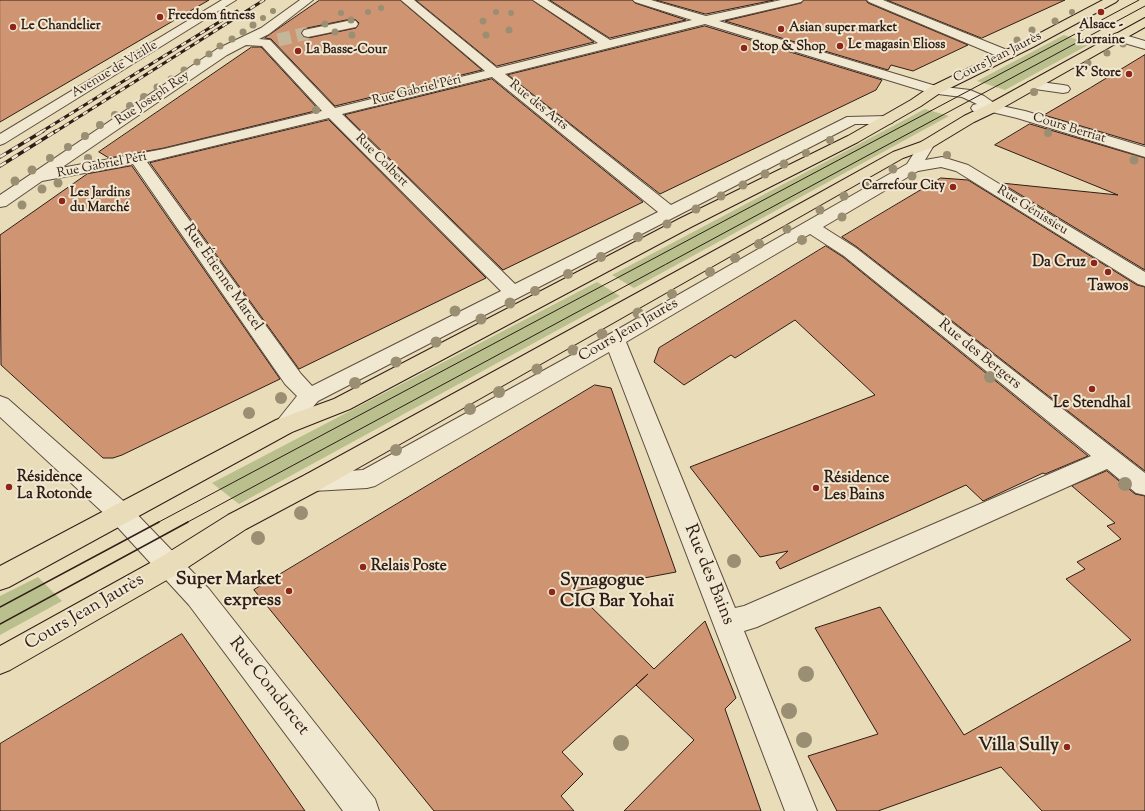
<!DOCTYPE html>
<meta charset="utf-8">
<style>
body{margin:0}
canvas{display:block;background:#e9dcb9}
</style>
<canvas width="1145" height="811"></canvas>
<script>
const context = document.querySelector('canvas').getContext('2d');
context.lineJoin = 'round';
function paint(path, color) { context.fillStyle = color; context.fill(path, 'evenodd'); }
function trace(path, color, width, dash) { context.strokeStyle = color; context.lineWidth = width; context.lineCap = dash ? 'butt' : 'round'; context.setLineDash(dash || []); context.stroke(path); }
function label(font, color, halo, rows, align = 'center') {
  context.font = font + ' "Sorts Mill Goudy",serif'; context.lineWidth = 4; context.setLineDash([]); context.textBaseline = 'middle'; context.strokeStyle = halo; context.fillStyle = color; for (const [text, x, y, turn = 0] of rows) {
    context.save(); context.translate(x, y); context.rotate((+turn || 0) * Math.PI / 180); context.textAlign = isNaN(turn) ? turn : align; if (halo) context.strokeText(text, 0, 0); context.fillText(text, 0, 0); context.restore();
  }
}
paint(new Path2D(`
 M1064,35L1090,44L1005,90L977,81Z
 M925,109L949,116L634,288L612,275Z
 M597,282L620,296L239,504L212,483Z
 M38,577L62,601L0,635V596Z`), '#b9c08e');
const building = new Path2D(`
 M0,0H209L0,122Z
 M320,0H400L482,70L335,106L271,39L265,38ZM352,19L356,20L359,23L356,28L308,38L304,37L301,34L304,29Z
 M416,0H532L594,42L497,66Z
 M550,0H632L635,3L686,20L610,38Z
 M656,0H774L706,14Z
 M804,0H866L868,3L968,45L913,71L891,65L888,70L725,21L801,3Z
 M887,0H1065L982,38Z
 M705,26L882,80L876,90L660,194L508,75Z
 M252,47H261L319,110L164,148L109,158L99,152Z
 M1145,55V145L1044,115L1090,88Z
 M492,79L643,202L503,270L345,115Z
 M329,120L486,278L299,369L150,163Z
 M1030,124L1145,158V270L1001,183L1118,195L995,145Z
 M132,166L280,379L122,455L113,458H103L1,365L0,235L87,174Z
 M941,178L968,180L1137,285L1145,287V471L857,247L842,237Z
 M826,246L843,257L1088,456L1045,474L1043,473L983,501L966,485L780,569L776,562L788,551L760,557L690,467L875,395L795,320L735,358L731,355L684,385L654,362L659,348Z
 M595,385L611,388L676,572L575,591L654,669L705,621L736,698L725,709L761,811H624L694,740L636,685L648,674L562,752L583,774L561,796L574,811H434L254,590Z
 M1107,471L1135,494L1145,496V811H1042L1001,767L878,811H837L808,756L878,734L815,628L880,607L964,735L1131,640L1066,579L1085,569L1077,562L1121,539L1107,526L1115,523L1072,486Z
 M182,634L305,811H0V744Z`);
paint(building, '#cf9573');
trace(building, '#301d16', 1);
trace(new Path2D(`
 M278,40L308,33`), '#c4b698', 13, [13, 6]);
const minor = new Path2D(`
 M222,0H236L5,143L0,145V134Z
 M300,0H313L269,34L259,39L270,40L335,108L485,71L401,0H414L497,68L598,43L533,0H547L610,40L692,20L635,2L633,0H651L706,16L781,0H803L801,2L797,3L719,21L936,86L970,90L984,96L997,105L1025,111L1145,147V157L1017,118L992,112L973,111L971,108L973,105L977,104L962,97L930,93L705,24L505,74L671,205L847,117L887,116L892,117L894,120L892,123L887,124H855L318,401L292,432L284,434L276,432L273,426L297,396L285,384L133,164L42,181L6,206L0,207V195L217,49L261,28ZM246,45L262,46L322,111L164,149L61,168L227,55ZM492,77L658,212L515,284L342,114ZM329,118L501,291L312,386L301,374L147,162Z
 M867,0H883L1012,52L1013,55L1012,58H1002L869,2Z
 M352,20L356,21L358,24L356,27L308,37L304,36L302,33L304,30Z
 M1118,33L1145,41V49L1114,40L1112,37L1114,34Z
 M1033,81L1063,85L1068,86L1070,89L1068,92L1063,93L1028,88L1026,85L1028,82Z
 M926,140L931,142L934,145L925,160L942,157L968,165L1145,272V286L1138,284L956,171L941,167L918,171L823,227L856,248L1145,473V495L1136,493L1107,469L757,627L744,631L817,811H785L609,352L375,486L367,488L313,491L305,489L301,482L305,475L313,473L363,470L608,335L907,164L921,142ZM810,234L844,256L1091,456L744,606L735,608L626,342Z
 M0,396L8,399L129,506L209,589L375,799L379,811H343L189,605L111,520L0,417Z`);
const major = new Path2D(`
 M1103,0H1118L1116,2L1033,47L940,93L921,106L858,142L691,227L350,409L292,432L9,587L0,590V566L276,420L334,399L679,219L848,136L911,100L930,87L1025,41Z
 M1145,18V27L997,111L974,122L931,148L903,158L321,489L246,529L179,573L10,670L0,674V646L161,557L228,515L305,475L814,196L893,152L921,142L964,116L987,105Z`);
trace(minor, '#5e4d3f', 2);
trace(major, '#301d16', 2);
paint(minor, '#f1e8d2');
paint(major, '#e9dcb9');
trace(new Path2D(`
 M157,523L1139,0
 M186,523L1145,6`), '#301d16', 1);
trace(new Path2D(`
 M0,607L159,522
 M0,624L188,522`), '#301d16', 1.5);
const railFar1 = new Path2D(`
 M41,132L237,11
 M55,132L264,0`);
const rail = new Path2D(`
 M0,157L43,131
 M0,166L56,131`);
trace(railFar1, '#301d16', 3);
trace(rail, '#301d16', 3.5);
trace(railFar1, '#f1e8d2', 2, [5.5]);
trace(rail, '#f1e8d2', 2.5, [7]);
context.fillStyle = '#9a8e73';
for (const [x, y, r] of [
 [381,8,3],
 [273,11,3],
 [368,12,3],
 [496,12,3],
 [1072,12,3],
 [341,13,3],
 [511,13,3],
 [263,18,3],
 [351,20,3.5],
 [483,21,3.5],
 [1055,21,3.5],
 [325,24,3.5],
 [253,25,3.5],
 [509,30,3.5],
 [1032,30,3.5],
 [243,32,3.5],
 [335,32,3.5],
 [352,35,3.5],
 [486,35,3.5],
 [232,39,3.5],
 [1017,40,3.5],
 [1123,44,3.5],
 [220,46,3.5],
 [1107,53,3.5],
 [209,54,3.5],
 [197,62,3.5],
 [1088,63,3.5],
 [184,70,3.5],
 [171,79,3.5],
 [157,87,3.5],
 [402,90,4],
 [1034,92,4],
 [144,97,4],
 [130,106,4],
 [316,110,4],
 [115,115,4],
 [100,125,4],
 [1048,133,4],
 [85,136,4],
 [830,140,4],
 [68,147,4],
 [806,153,4],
 [947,155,4],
 [50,158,4],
 [88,158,4],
 [1134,160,4.5],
 [784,164,4.5],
 [893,169,4.5],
 [32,170,4.5],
 [765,174,4.5],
 [912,176,4.5],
 [15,181,4.5],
 [58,183,4.5],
 [743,185,4.5],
 [865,185,4.5],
 [42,189,4.5],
 [721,196,4.5],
 [844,196,4.5],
 [22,205,4.5],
 [696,209,4.5],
 [820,210,4.5],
 [842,217,4.5],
 [667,224,4.5],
 [787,229,4.5],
 [638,237,5],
 [802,240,5],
 [759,244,5],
 [601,257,5],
 [735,258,5],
 [710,272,5],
 [568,274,5],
 [535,291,5],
 [672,294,5],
 [510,303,5.5],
 [455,311,5.5],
 [638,313,5.5],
 [481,319,5.5],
 [602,334,5.5],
 [436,342,5.5],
 [573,350,5.5],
 [396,362,5.5],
 [537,369,5.5],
 [990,377,6],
 [355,383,6],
 [499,392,6],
 [281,398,6],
 [470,409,6],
 [249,413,6],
 [396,450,6],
 [1125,484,7],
 [301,513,7],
 [258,538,7],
 [734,561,7],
 [806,674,8],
 [789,711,8],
 [804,740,8],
 [621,743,8]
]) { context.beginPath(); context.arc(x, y, r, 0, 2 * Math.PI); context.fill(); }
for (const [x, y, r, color] of [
 [1101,12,4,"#8f2418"],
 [160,17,4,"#8f2418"],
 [13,27,4,"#8f2418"],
 [781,29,4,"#8f2418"],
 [840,46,4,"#8f2418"],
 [744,48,4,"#8f2418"],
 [298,51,4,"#8f2418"],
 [1129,74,4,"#8f2418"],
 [953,187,4,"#8f2418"],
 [62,201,4,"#8f2418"],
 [1094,263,4,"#8f2418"],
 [1108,272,4,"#8f2418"],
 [1092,389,4,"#8f2418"],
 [9,487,4,"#8f2418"],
 [816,488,4,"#8f2418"],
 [363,567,4,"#8f2418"],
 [289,591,4,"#8f2418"],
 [552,592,4,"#8f2418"],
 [1067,747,4,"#8f2418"]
]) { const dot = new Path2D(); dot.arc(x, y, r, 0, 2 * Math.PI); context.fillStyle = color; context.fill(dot); trace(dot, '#f1e8d2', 1.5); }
label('bold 13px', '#301d16', '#f1e8d2', [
 ["Freedom fitness",168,17],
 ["Alsace -",1101,26,"center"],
 ["Lorraine",1101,41,"center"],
 ["Le Chandelier",21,27],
 ["Asian super market",789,29],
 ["Le magasin Elioss",848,46],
 ["Stop & Shop",752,48],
 ["La Basse-Cour",306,51],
 ["K' Store",1121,74,"right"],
 ["Carrefour City",945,187,"right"],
 ["Les Jardins",70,194],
 ["du Marché",70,209]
], 'left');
label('13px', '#301d16', '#f1e8d2', [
 ["Cours Jean Jaurès",998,58,-27],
 ["Avenue de Vizille",115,70,-31],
 ["Rue Gabriel Péri",417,91,-14],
 ["Rue Joseph Rey",153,99,-34],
 ["Rue des Arts",538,106,39],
 ["Cours Berriat",1069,129,17],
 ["Rue Colbert",381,161,45],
 ["Rue Gabriel Péri",102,166,-11],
 ["Rue Génissieu",1032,211,32]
]);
label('bold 15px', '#301d16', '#f1e8d2', [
 ["Da Cruz",1086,263,"right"],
 ["Tawos",1108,287,"center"],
 ["Le Stendhal",1092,404,"center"],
 ["Résidence",17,478],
 ["La Rotonde",17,495],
 ["Résidence",824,479],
 ["Les Bains",824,496],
 ["Relais Poste",371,567]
], 'left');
label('15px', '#301d16', '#f1e8d2', [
 ["Rue Étienne Marcel",222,278,55],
 ["Cours Jean Jaurès",629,331,-30],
 ["Rue des Bergers",979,355,39]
]);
label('18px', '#301d16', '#f1e8d2', [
 ["Rue des Bains",708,575,68],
 ["Cours Jean Jaurès",85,613,-30],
 ["Rue Condorcet",268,687,52]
]);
label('bold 18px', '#301d16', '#f1e8d2', [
 ["Super Market",281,581],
 ["express",281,602],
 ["Synagogue",560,582,"left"],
 ["CIG Bar Yohaï",560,603,"left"],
 ["Villa Sully",1059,747]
], 'right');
</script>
